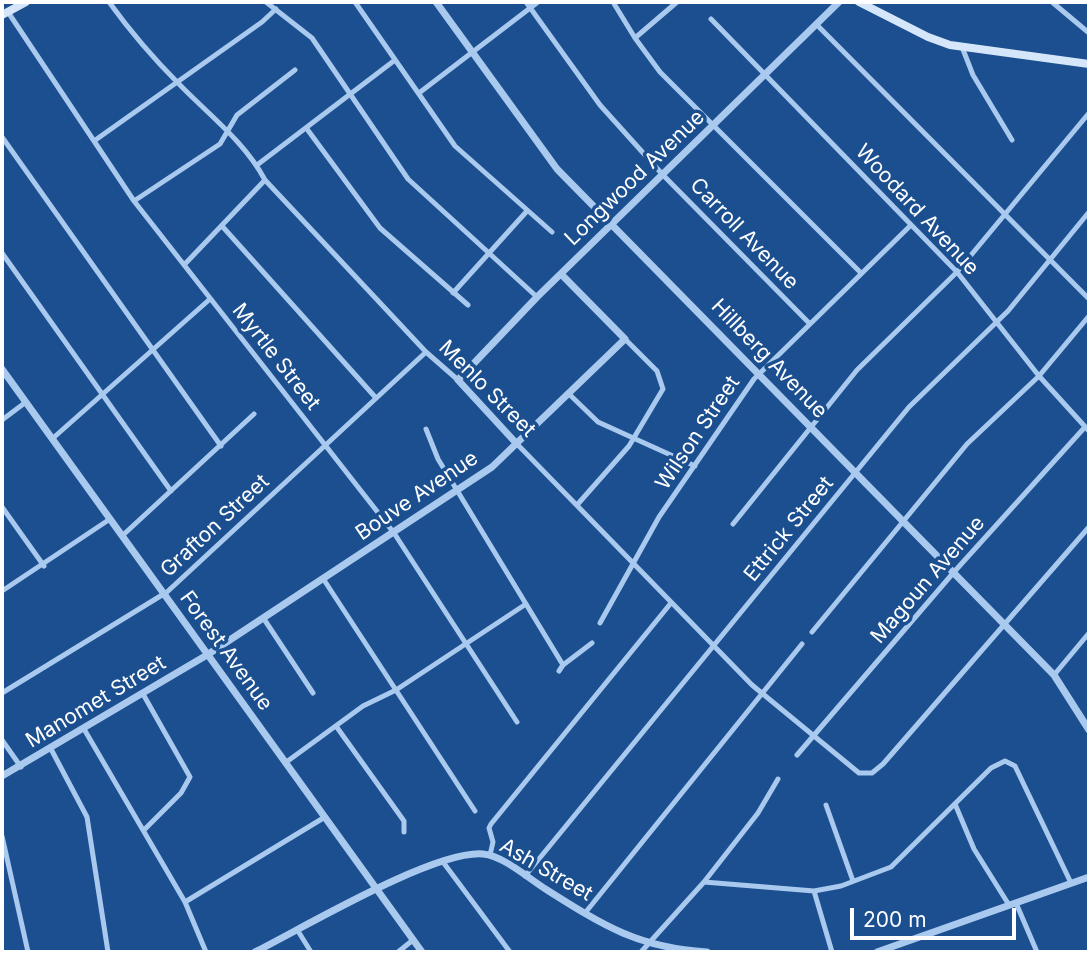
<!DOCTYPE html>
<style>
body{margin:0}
#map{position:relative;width:1091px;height:954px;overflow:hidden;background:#1b4f8f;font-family:Inter,sans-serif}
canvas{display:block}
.frame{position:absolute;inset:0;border:4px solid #fff;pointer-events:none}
.scale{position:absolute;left:850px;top:908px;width:166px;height:32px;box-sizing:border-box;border:4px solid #fff;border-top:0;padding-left:9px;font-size:21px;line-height:24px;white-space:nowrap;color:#fff;-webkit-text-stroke:5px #1b4f8f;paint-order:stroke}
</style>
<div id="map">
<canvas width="1091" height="954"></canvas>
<div class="frame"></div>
<div class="scale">200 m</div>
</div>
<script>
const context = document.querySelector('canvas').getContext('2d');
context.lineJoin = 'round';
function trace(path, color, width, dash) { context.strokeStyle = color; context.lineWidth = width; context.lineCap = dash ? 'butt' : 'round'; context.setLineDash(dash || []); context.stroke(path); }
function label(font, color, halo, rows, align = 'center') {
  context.font = font + ' Inter,sans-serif'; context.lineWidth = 7; context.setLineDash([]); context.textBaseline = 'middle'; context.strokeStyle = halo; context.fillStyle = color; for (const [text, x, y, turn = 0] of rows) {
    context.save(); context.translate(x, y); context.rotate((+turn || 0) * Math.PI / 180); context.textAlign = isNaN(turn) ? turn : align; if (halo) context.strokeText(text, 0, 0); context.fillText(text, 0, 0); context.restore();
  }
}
trace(new Path2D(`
 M109,2C130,31 153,58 179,84C208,114 245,142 265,180L426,352L458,380
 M266,2L312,38L408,179L537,297
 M355,2L455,146L552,232
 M526,2L600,105L663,175L810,324
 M613,2L635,38L660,72L861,273
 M1052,2L1089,33
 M8,12L134,201L394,533L517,722
 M711,19L957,272L1039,376L1089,431
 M817,25L1089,299
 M635,38L677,2
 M962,47L973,75L1012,140
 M419,93L538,2
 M307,129L380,228L468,305
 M2,137L221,446
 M94,141L262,22L276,9
 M257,165L395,60
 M134,201L220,144L237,115L295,70
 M222,226L376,398
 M2,253L171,491
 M184,265L265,180
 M453,293L527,211
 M568,393L598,422L695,466
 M2,420L26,402
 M426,429L438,459L563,665L559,671
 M52,439L210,299
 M516,443L752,685L859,773H872L883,764L1089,527
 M577,505L629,446L663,389L657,371L625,339
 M2,507L44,566
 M733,524L857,370L957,272L1089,113
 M122,536L254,414
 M324,580L475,811
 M2,591L110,519
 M264,619L313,693
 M600,623L659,517L754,379L911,225
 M812,632L967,444L1039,376L1089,316
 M563,665L592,643
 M1054,675L1089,633
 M2,693L167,592L426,352
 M143,694L190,777L181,793L144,830
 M336,726L404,821V832
 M84,729L185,902L206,952
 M2,740L21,767
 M51,749L87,817L108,952
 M797,755L954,572L1085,427
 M285,763L363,706L396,690L526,604
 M955,804L974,849L1009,905
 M826,805L853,881
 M2,836L28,952
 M490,855L493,842L489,828L491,824L671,603
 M443,862L510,952
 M525,876L909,407L1008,311L1089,212
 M704,882L814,891L832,952
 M814,891L841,886L891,867L991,768L1005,761L1015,766L1071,883
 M185,902L325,817
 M1016,903L1037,952
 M585,913L802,644
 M298,931L311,952
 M398,952L413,940
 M641,952L704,882L758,813L778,779`), '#a9c9ee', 5);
trace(new Path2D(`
 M436,2L557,169L1054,675L1089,730
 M2,369L422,952
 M516,443L458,380L537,297L839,2
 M2,776L207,655L492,467L625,339L561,274
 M255,952C303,928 434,850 483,854C504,856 529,879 547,890C604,926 639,948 707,952
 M877,952L1089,877`), '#a9c9ee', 7);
trace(new Path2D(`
 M859,2L928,37L950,45L1089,64
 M2,15L26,2`), '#d6e6fa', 8);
label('21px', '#fff', '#1b4f8f', [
 ["Longwood Avenue",635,178,-44],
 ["Woodard Avenue",917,210,47],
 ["Carroll Avenue",744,234,46],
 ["Myrtle Street",276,357,52],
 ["Hillberg Avenue",769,359,46],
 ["Menlo Street",487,389,45],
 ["Wilson Street",698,433,-56],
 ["Bouve Avenue",417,496,-34],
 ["Grafton Street",215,526,-43],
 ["Ettrick Street",789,529,-51],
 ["Magoun Avenue",928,580,-49],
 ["Forest Avenue",226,651,54],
 ["Manomet Street",96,702,-31],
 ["Ash Street",546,870,30]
]);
</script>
